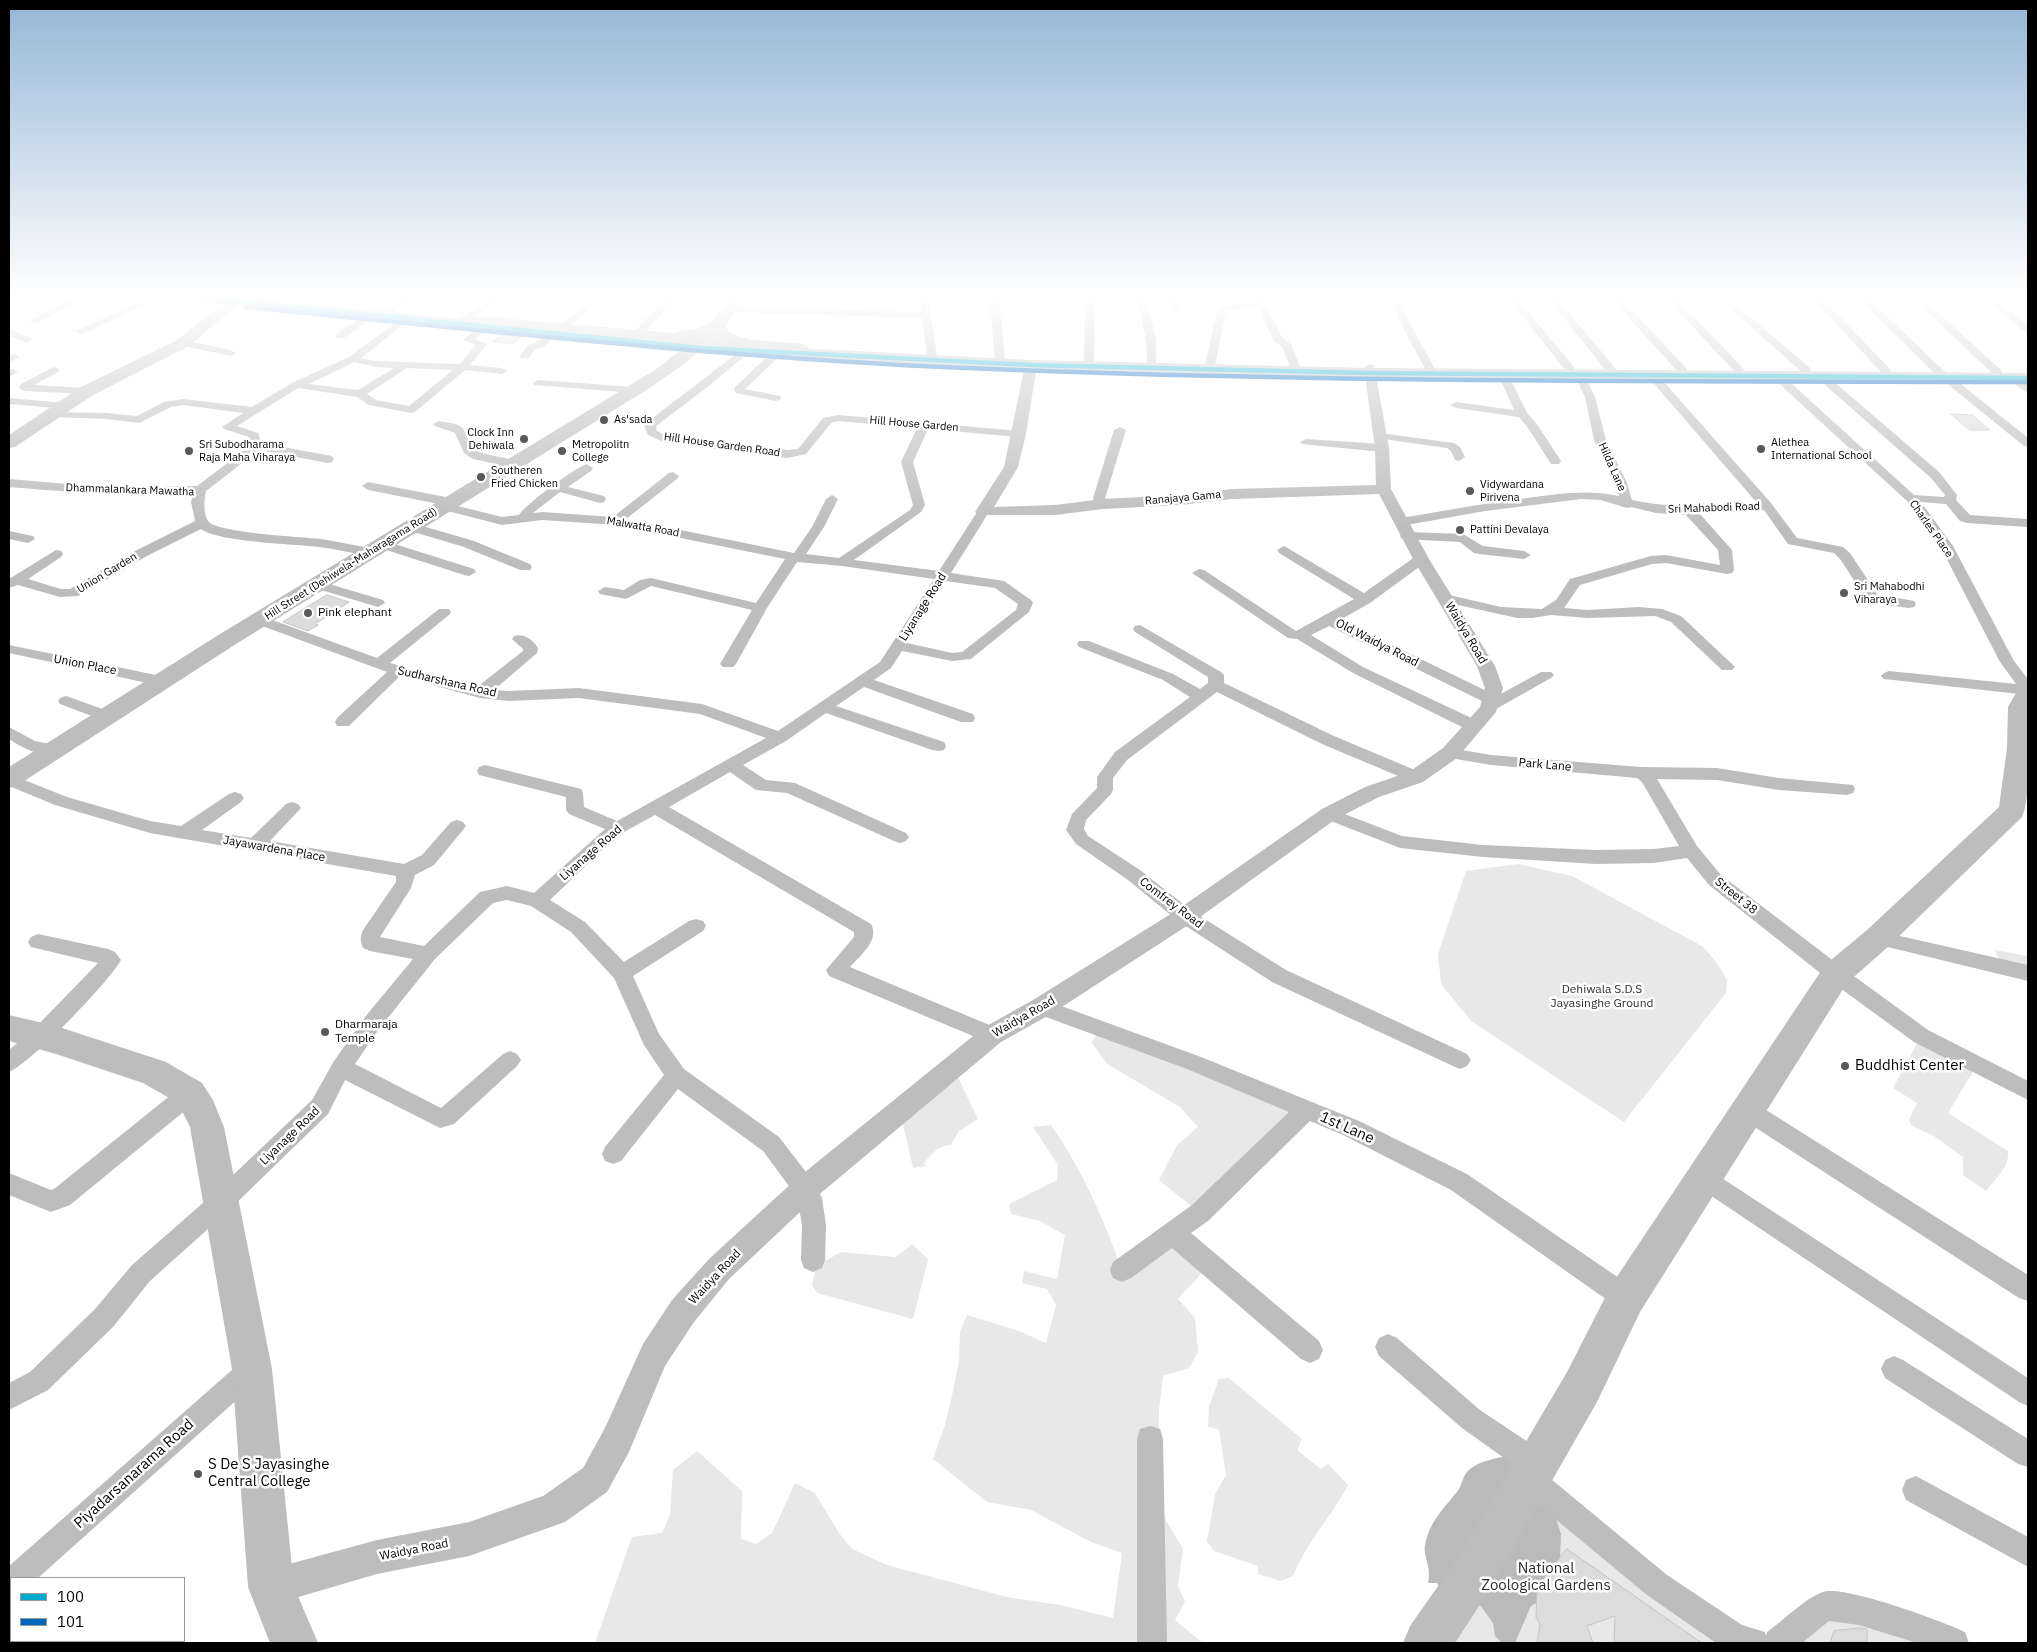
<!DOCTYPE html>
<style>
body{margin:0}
#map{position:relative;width:2037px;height:1652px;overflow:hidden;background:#fff;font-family:"IBM Plex Sans",sans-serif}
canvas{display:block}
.frame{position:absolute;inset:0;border:10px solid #000;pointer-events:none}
.legend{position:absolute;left:10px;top:1577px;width:175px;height:65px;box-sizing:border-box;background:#fff;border:1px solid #999;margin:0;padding:6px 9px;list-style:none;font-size:15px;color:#000}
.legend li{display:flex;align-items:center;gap:10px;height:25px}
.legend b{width:25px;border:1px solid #999}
</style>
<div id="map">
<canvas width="2037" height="1652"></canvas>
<div class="frame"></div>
<ul class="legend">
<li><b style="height:6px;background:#00a9ce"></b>100</li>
<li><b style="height:6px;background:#0065bd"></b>101</li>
</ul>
</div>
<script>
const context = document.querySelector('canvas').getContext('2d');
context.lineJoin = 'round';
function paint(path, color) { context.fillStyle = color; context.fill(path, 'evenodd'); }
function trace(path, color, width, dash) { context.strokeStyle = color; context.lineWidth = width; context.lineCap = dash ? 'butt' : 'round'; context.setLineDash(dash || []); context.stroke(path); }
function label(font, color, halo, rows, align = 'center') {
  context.font = font + ' "IBM Plex Sans",sans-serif'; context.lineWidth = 5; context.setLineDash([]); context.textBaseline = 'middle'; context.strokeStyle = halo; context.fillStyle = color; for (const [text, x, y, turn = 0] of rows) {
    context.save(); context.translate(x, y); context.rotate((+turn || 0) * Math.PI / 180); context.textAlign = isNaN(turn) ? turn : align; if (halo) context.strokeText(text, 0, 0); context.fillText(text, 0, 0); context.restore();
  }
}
paint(new Path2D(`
 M1518,864L1572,876L1702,946L1717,963L1727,980L1726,993L1624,1122L1471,1021L1441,984L1438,954L1466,871Z
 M1995,950L2028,956V973L2002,967Z
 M1102,1029L1307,1110L1200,1213L1159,1180L1177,1145L1198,1127L1180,1107L1107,1064L1091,1042Z
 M1921,1036L1977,1065L1948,1113L2008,1151C2010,1167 1995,1179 1986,1191L1963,1175V1157L1934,1136L1912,1126L1909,1120L1917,1103L1893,1088Z
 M954,1069L978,1119L958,1132L951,1145C938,1146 932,1153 924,1163L926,1166L913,1168L900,1111Z
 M1051,1125C1083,1171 1103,1218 1122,1270L1173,1233L1209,1265L1178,1299L1195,1318L1198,1352L1189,1368L1163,1376L1159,1410L1158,1480L1164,1517L1183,1549L1178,1586L1185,1602L1175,1620L1203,1643H595L632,1537L662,1533L670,1515L673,1470L697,1451L742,1491L741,1539L756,1544L772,1533L795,1483L815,1493L839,1533L852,1549L887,1565L1007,1597L1060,1605L1113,1618L1122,1553L1091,1542L1031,1510L987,1502L933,1459L945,1425L953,1391L959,1361L960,1332L967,1315L1019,1331L1046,1343L1056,1305L1047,1289L1022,1283L1024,1271L1057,1279L1065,1235L1040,1221L1011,1214L1009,1204L1057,1180L1058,1165L1033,1127Z
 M912,1244L928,1259L913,1319L817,1293L812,1285L818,1261L827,1260L841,1252L896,1257Z
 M1229,1378L1302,1439L1297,1450L1321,1469L1328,1464L1348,1485C1332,1516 1306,1543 1293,1576L1281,1581L1258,1574V1566L1214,1551L1207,1542L1215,1494L1226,1475L1219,1429L1208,1427L1209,1406L1219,1379Z
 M1528,1478L1736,1639L1754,1643H1427L1471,1578Z
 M1825,1606L1938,1635L1954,1643H1778Z`), '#e8e8e8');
paint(new Path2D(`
 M1514,1455L1553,1510L1561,1534L1559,1590L1531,1606L1515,1643H1502L1495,1636L1493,1623L1480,1605L1446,1600L1437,1583H1428C1432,1567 1423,1557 1425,1545C1430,1520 1444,1509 1459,1489C1462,1484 1463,1476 1467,1472C1476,1461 1501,1457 1514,1455Z`), '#bababa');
const building = new Path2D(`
 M502,335L522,337L512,344L493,342Z
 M1951,414L1972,415L1990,430H1970Z
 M327,595L349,602L315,624L318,625L308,631L283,622Z
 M1567,1549L1702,1643H1614L1615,1616L1587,1626L1593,1643H1537L1540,1625L1536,1617L1537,1587Z
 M1861,1628L1867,1629V1643H1830L1834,1631Z`);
paint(building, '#dcdcdc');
trace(building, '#c4c4c4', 1);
paint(new Path2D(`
 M74,297H86L37,323L34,324L29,321Z
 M150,297H163L84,333L81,334L76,331Z
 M315,297H326L315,305H309V301Z
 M405,297H417L391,313L388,314L383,311Z
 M494,297H505L467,321H461L459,319Z
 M594,297H604L565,330H559V326Z
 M667,297H676L641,337H633V333Z
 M921,297H931V315L937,356L932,359L927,356L922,318L732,312L727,309L732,306L921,312Z
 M989,297H999L1005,359L1000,362L995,359Z
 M1085,297H1095L1094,361L1089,364L1084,361Z
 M1136,297H1146L1156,339V365L1152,366L1147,363L1146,339Z
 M1164,297H1174L1179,309L1177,311H1171Z
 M1252,297H1262L1283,339L1291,344L1300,367L1299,369H1291L1290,367L1282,346L1274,341L1258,308L1226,310L1215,365L1210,368L1205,365L1218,307L1225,303L1255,302Z
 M1387,297H1396L1435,369L1434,371H1426L1425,369Z
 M1507,297H1516L1574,367L1575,369L1574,371H1566Z
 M1547,297H1556L1615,368L1616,370L1615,372H1607Z
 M1610,297H1620L1686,368L1687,370L1686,372H1678Z
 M1665,297H1675L1743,368L1744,370L1743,372H1735Z
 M1717,297H1727L1810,368L1811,370L1810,372H1802Z
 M1811,297H1821L1890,369L1891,371L1890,373H1882Z
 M1857,297H1867L1942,369L2028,438V447L2024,446L1934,373Z
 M1911,297H1921L2001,370L2002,372L2001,374H1993Z
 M1982,297H1992L2028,325V333L2025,332Z
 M371,311L376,314L374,316L344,338H336V334Z
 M406,315L409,316V320L361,358L376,361L460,364L476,345L463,340L485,323L490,326L475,339L487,344L470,365L502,368L507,371L502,374L465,370L415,412L411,413L369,405L357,397L298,388L237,426L258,433L262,443L332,456L334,459L332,462L328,463L259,450L206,491C204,500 203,513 208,521C216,533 303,537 321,539C338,542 356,545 374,549L376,552L374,555L369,556C352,553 336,549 319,547C294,544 218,542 201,529L147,556L78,596L60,597L18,585L9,588V579L56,550L61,551L63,554L61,557L28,579L61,589H70L137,550L195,521L191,502L193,494C131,497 70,492 9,487V479L104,487L197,486L251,445L249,437L224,429L222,427L243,413L183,405L171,407L139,423L107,419L54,417L50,416L48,414L50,412L107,413L137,416L164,402L183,399L252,407L292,383L349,357ZM354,362L376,367L394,368L358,390L309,384ZM407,368L453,370L409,406L376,400L367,394Z
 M9,329L31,338L32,340L27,343L9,336Z
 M552,331L557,334L556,336L542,348L535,349L529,358H521L520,356L528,345L535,343Z
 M183,340L231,350L236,353L231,356L179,345L178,343Z
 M740,351L745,354L744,356L710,385L656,426L657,431L667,436L787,450L798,449L823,418L838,415L921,422L925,421L930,423L1019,431L1025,434L1019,437L928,429L913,462L925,505L921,512L854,560L939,571L979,509H987L989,512L951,573L1004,581L1031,600L1033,603L1029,612L971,659L952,661L902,651L891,668L874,680L973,714L975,718L973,722H961L864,687L836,706L944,742L946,746L944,750L938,751L932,750L826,713L786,741L743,765L766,780L795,783L906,833L909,837L906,841L900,843L894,841L787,793L756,790L730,772L669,807L871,924C880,940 860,956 850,967L999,1029L1002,1035L999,1041L992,1044L985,1041L829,976L826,970L854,937V932L655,815L624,832L598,854L550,900L585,922L624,962L689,921L696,919L703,921L706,926L703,931L633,976L659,1034L684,1069L779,1137L813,1181L822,1198L826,1225L825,1260L822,1268L813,1272L804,1268L801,1260L802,1225L797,1197L763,1151L678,1089L621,1161L613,1164L605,1161L602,1154L605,1147L664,1075L644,1045L614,978L571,932L531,906L507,900L493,903L435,959L379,1029L355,1064L441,1108L503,1054L510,1051L517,1054L521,1060L517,1066L454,1124L440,1128L345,1080L328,1114L228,1211L150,1281L113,1327L48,1390L9,1410V1383L30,1372L95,1309L132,1265L212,1195L312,1100L334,1061L365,1017L413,959L370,951L363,948C360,941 360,937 363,930L396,882V876L150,833L55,805L9,786V774L67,797L150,821L181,826L229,794L235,792L241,794L244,798L241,802L202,830L251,838L286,804L292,802L298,804L301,808L270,841L404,864L422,855L451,822L457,820L463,822L466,826L463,830L434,865L415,875L411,888L380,937L424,946L480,892L507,886L534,893L605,829L569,814L566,810V797L479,775L477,771L479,767L485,765L581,789L583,793L584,807L617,821L766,738L700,714L579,698L509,701L480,698L400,676L349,726H337L335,722L337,718L387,672L254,623L252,620L254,617H264L377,658L439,609H449L451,612L449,615L390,663L477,687L523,651V649L512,639L514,636C524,633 533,640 538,648L537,653L494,690L509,691L579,688L702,704L778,731L880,662L934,579L842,566L797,562L767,608L736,664L733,667H723L720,664L752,610L651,586L626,599L600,594L598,591L605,587L624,590L640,580L651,578L756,603L785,559L616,525L542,520L502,525L440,509L438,506L439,504L368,490L362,486L368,482L451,498L457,502L454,505L502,517L519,515C526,504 574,468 587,464L593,468L591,471L568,487L604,496L606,499L604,502L600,503L560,492L533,513L542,512L613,517L669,473L673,472L679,476L677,479L626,519L794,553L812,527L826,499L832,495L838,499L824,527L806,554L839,558L910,510L913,505L901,462L917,428L838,421L831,423L806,454L787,458L664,442L648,435L644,425L646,423ZM946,581L995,588L1018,604L1016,610L962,652L952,653L907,643Z
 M775,352L779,353L780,355L779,357L745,389L780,396L781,398L780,400L776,401L736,393L734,389L735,387L771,353Z
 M14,354L19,357L9,362V355Z
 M54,367L58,368L59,370L58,372L34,385L87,388L92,391L87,394L24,391L19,388L21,384Z
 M13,369L18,372L9,377V370Z
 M1503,371L1508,374L1527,413L1537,424L1561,461L1559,464H1551L1528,428L1519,417L1456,408L1450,405L1456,402L1514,410L1498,374Z
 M1579,371L1584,374L1595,397L1606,440L1627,483L1632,500C1674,509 1715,506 1757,503L1649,378L1648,376L1653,373L1657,374L1771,503L1797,538L1843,547L1850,553L1877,594L1914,601L1916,604L1914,607L1909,608L1879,604L1867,600L1840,559L1834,553L1788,544L1764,510L1700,514L1732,550L1734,570L1732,573L1727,574L1666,563L1652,564L1580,585L1564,608L1588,610L1639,607L1662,609L1681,616L1732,664L1735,667L1732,670H1722L1671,622L1655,616L1588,618L1551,615L1532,618H1517L1440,601L1438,598L1440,595L1445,594L1501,607L1542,609L1556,600L1570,579L1651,556L1666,555L1720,565L1718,550L1686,515L1656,513L1631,507L1627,508L1601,500L1581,499L1485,511L1401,526L1396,525L1395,522L1401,518C1443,511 1485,503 1527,498C1558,494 1587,489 1619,496L1615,483L1594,440L1585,397L1574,374Z
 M1777,373L1781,374L1914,495L1944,497L1945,495L1931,478L1817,378L1816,376L1817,374H1825L1939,472L1957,495L1956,500L1970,515L2028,519V527L1967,523L1960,521L1946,504L1921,502L1953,546L2014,661L2028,679V695L1884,679L1881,676L1884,673L1889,671L2016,684L2000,662L1940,546L1907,501L1773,378L1772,376Z
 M2012,375L2028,385V393L2008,380L2007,378L2008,376Z
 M538,380L634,387L639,390L634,393L534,385L533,383Z
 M9,398L66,403L72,406L66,409L9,404Z
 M439,421L456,424L463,428L473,449L481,453L519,461L521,464L515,468L473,459L464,453L455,433L435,426L433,424Z
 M1120,427L1126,430L1105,498L1109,504L1103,508L1099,507L1093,498L1114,430Z
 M1380,433L1454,443L1460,447L1465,457L1459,461L1455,460L1451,451L1447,448L1376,438L1374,436Z
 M1306,439L1382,444L1388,448L1382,452L1302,444L1300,442Z
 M412,523L474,541L530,564L532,567L530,570H520L464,547L407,530L406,527L407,524Z
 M9,531L33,536L35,539L28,543L9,539Z
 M1407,532L1463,534L1483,546L1524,551L1531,555L1524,559L1479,554L1474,553L1460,542L1402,539L1400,536L1402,533Z
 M382,540L474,569L476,572L469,576L464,575L377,547L375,544L377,541Z
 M1284,546L1364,593L1416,556H1426L1428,559L1426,562L1370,603L1340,620L1497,696L1541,672H1551L1554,675L1551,678L1489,713L1483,712L1481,708L1486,703L1329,626L1311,635L1363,667L1480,722L1482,726L1480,730L1474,731L1468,730L1353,673L1297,639L1288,638L1192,573L1199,569L1204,570L1296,631L1354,599L1279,553L1277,550Z
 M316,580L383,600L385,603L378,607L311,587L309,584Z
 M1140,625L1221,672L1224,675V683L1334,736L1422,773L1424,777L1422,781L1416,783L1410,781L1322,744L1217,692L1127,760L1113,778V790L1111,794L1086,820L1084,829L1088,836L1140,870L1192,911L1286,970L1467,1054L1471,1060L1467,1066L1460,1069L1453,1066L1272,982L1178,921L1128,880L1076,844L1066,830L1072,814L1097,788V777L1115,752L1190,697L1163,680L1079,647L1077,644L1079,641H1089L1173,674L1200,689L1208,683V677L1135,632L1133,629L1135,626Z
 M9,645L161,676L166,678L169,681L166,684L161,686L9,653Z
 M66,696L111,712L113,716L111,720L105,721L60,704L58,701L60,698Z
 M9,727L35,741L59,746L61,750L59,754C42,758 22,748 9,739Z
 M1450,748L1491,755L1641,767L1717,768L1779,778L1853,785L1855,789L1853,793L1847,795L1779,790L1717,780L1657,779L1697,846L1721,875L1843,968L1928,1030L2028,1081V1100L1914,1042L1829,980L1709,885L1687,858L1654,863L1596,864L1483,857L1400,848L1323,818L1320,814L1323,810L1329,808L1402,836L1483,845L1596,850L1654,849L1679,846L1642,782L1637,778L1491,765L1444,757L1442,753L1444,749Z
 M1878,931L2028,965V981L1871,943L1868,938L1871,933Z
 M38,934L108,949L115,952L121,960C109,982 30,1064 9,1072V1050L33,1030L98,963L31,947L28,942L31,937Z
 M1042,999L1201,1057L1359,1121L1467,1174L1635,1289L1638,1298L1635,1307L1626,1310L1617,1307L1451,1190L1343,1135L1310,1121L1208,1221L1191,1233L1319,1341L1323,1350L1319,1359L1310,1363L1301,1359L1172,1248L1131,1278L1122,1282L1113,1278L1110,1270L1113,1262L1192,1205L1289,1112L1187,1069L1035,1013L1032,1007L1035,1001Z
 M190,1084L198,1086L201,1093L198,1100L70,1205L51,1212L9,1195V1173L51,1190L54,1189L182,1086Z
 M1747,1100L1755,1103L2028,1275V1301L2019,1298L1739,1117L1736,1110L1739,1103Z
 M1703,1167L1711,1171L2028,1378V1406L2019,1402L1695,1185L1692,1178L1695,1171Z
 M1388,1334L1397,1338L1480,1410L1546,1454L1550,1464L1545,1474L1667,1575L1742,1625L1765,1632L1766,1636L1767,1632C1783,1621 1805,1598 1823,1592C1845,1585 1941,1621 1965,1632L1969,1643H1917L1859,1625L1829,1621L1802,1643H1716L1647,1595L1518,1488L1514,1478L1518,1468L1462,1428L1379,1356L1375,1347L1379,1338Z
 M1894,1356L1903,1360L2028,1439V1467L2018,1464L1885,1378L1881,1369L1885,1360Z
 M250,1358L259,1362L263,1371L259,1380L38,1578H11V1590L9,1589V1566L241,1362Z
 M1150,1426L1160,1429L1163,1439L1167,1643H1137V1439L1140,1429Z
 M1916,1476L2028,1537V1567L1906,1500L1902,1490L1906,1480Z`), '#bdbdbd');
paint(new Path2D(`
 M1031,361L1037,365L1026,434L1018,467L994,507L1055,505L1103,499L1180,495L1232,489L1376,485L1375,448L1364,368L1370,364L1374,365L1389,448L1391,489L1429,559L1495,666L1503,688L1496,712L1457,758L1423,782L1379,797L1336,819L1193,922L1051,1014L1001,1042L815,1198L729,1279L694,1322L665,1366L629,1452L607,1492L565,1522L469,1556L377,1574L271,1605L258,1600L253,1587L258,1574L271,1569L377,1540L469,1522L543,1496L583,1468L605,1428L643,1344L672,1300L709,1259L795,1180L983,1028L1033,1000L1177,910L1322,809L1365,787L1409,772L1443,748L1480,707L1485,688L1477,666L1413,559L1379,494L1232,499L1180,505L1103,509L1055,515H978L975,512L1004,467L1025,365Z`), '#bdbdbd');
paint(new Path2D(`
 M475,316L802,344L809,348L802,352L470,323L468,320L470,317Z`), '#bfbfbf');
paint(new Path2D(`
 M238,297H256L222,318L189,346L93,395L15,447L9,448V435L81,387L177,340L212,312Z
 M731,297H746L726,326C731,339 749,335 756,345L754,348C742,351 725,344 716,336L684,364L648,389L236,644L18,785L9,788V767L220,634L655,370L695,339L670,343L664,341L662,338L664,335C704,325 705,335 731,297Z
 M2028,685C2030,710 2032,799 2022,817L1889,946L1847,983L1640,1312L1597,1402L1487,1594L1455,1643H1403L1410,1626L1455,1562L1567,1372L1612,1284L1825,965L1867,930L1999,807L2007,748L2008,707L2019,688Z
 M9,1015L56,1026L166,1062L202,1083L213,1100L224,1127L272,1369L294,1587L318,1643H270L248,1587L232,1369L190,1127L178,1103L143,1083L56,1054L9,1041Z`), '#bdbdbd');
paint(new Path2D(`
 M183,297H238L700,343L1031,360L1370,368L2028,373V383L1370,378L1031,370L700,353L190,301Z`), '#bdbdbd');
trace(new Path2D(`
 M194,297L700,348L1031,365L1370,373L2028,378`), '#00a9ce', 4.5);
trace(new Path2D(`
 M246,307C478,330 710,356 943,367C1304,383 1666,381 2028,382`), '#0065bd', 4.5);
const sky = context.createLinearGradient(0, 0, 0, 529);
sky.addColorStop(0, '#95b6d6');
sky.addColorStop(0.56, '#fff');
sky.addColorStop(1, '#ffffff00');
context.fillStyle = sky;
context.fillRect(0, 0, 2037, 529);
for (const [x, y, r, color] of [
 [604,420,5,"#595959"],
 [524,439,5,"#595959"],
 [1761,449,5,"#595959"],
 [189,451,5,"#595959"],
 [562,451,5,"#595959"],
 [481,477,5,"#595959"],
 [1470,491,5,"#595959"],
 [1460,530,5,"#595959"],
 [1844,593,5,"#595959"],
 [308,613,5,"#595959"],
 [325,1032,5,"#595959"],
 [1845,1066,5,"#595959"],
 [198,1474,5,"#595959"]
]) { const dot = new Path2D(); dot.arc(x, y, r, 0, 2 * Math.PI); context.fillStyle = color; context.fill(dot); trace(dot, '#fff', 2); }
label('11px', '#000', '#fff', [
 ["As'sada",614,420],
 ["Clock Inn",514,433,"right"],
 ["Dehiwala",514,446,"right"],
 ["Alethea",1771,443],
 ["International School",1771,456],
 ["Sri Subodharama",199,445],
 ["Raja Maha Viharaya",199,458],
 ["Metropolitn",572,445],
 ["College",572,458],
 ["Southeren",491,471],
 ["Fried Chicken",491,484],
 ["Vidywardana",1480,485],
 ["Pirivena",1480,498],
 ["Pattini Devalaya",1470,530],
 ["Sri Mahabodhi",1854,587],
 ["Viharaya",1854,600]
], 'left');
label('11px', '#000', '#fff', [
 ["Hill House Garden",914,424,5],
 ["Hill House Garden Road",722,445,8],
 ["Hilda Lane",1612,467,66],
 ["Dhammalankara Mawatha",130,490,2],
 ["Ranajaya Gama",1183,498,-5],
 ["Sri Mahabodi Road",1714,508,-2],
 ["Malwatta Road",643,527,10],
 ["Charles Place",1931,529,55],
 ["Hill Street (Dehiwela-Maharagama Road)",351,564,-32],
 ["Union Garden",107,573,-31]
]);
label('12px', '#000', '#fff', [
 ["Liyanage Road",923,607,-58],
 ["Waidya Road",1466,633,59],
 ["Old Waidya Road",1377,643,27],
 ["Union Place",85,665,11],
 ["Sudharshana Road",447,682,13],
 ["Park Lane",1545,765,5],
 ["Jayawardena Place",274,849,10],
 ["Liyanage Road",591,853,-41],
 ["Street 38",1736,896,39],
 ["Comfrey Road",1171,903,37],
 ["Waidya Road",1024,1017,-30],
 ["Liyanage Road",290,1136,-44],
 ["Waidya Road",715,1277,-47],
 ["Waidya Road",414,1550,-11]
]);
label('12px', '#000', '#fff', [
 ["Pink elephant",318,613],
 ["Dharmaraja",335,1025],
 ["Temple",335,1039]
], 'left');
label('12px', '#2d2d2d', '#fff', [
 ["Dehiwala S.D.S",1602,990],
 ["Jayasinghe Ground",1602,1004]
]);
label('15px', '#000', '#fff', [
 ["Buddhist Center",1855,1066],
 ["S De S Jayasinghe",208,1465],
 ["Central College",208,1482]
], 'left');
label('15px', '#000', '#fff', [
 ["1st Lane",1347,1128,24],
 ["Piyadarsanarama Road",134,1474,-42]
]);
label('15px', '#2d2d2d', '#fff', [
 ["National",1546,1569],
 ["Zoological Gardens",1546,1586]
]);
</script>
